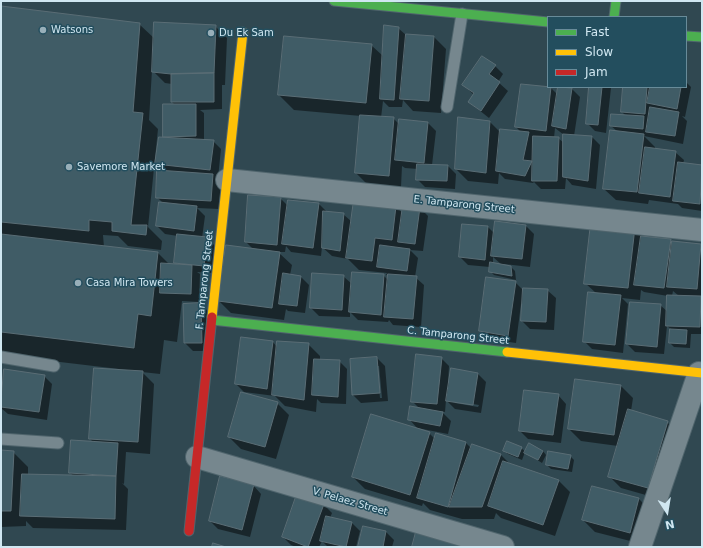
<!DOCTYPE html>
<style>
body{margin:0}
#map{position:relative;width:703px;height:548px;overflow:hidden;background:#304851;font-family:"DejaVu Sans",sans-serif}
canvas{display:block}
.frame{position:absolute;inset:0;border:2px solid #d0e7f1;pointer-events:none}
.legend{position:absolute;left:547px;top:16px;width:140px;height:72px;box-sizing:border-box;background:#234e5e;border:1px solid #688b99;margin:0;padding:5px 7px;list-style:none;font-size:12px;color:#d0e7f1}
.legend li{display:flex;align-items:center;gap:8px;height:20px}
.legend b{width:20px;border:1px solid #688b99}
.north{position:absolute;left:647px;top:492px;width:40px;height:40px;-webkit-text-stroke:3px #234e5e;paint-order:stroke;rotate:168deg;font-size:11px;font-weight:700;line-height:16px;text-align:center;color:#d0e7f1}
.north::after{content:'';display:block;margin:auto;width:14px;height:18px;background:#d0e7f1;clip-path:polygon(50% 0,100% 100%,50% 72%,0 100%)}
</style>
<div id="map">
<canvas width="703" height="548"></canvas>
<div class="frame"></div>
<ul class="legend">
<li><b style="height:5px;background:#4caf50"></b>Fast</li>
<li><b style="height:5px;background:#ffc107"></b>Slow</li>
<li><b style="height:5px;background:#c62828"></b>Jam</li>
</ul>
<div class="north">N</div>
</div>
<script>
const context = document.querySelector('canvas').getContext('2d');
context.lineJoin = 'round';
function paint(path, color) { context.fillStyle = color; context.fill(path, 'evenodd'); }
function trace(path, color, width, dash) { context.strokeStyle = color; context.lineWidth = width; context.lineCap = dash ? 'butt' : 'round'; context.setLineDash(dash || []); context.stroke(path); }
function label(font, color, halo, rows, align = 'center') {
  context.font = font + ' "DejaVu Sans",sans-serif'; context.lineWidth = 3; context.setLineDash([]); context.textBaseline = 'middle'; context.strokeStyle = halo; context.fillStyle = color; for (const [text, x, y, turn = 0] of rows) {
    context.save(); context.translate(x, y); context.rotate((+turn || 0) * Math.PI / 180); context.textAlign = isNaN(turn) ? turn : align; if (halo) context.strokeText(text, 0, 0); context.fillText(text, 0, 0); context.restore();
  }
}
paint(new Path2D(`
 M1,7L139,24L155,39L215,26L227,38L225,85H222V109L200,110L204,113V141H213L221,149L218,178H216L221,183L219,209L197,208L205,216L202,238H207L215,246L212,273L197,272L200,274L199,302L182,301L177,342L164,340L160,374L142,372L154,384L150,454L126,452L124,484L122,483L128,489L126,530L33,528L26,521V526L1,527V451L13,452L28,467V475L74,476L70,473L94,443L90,439L119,369L1,355ZM152,70L165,83L172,84V102L175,105L164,136L167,139L156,164L164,172L157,197L163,203L157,226L165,234L178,236L175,262L179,265H170L158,253L104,247L103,235L118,236L128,246L161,250L162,241L148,227L158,129L149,120Z
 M398,28L406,35L434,37L446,49L441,113L413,111L403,100L402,107H389L383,101L381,118H393L400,125L428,123L436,131L432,165L448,166L456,174L455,189L425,187L417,179L418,169L405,168L402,166L401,187L368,185L356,173L361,116L294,110L279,95L371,45L383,56Z
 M495,66L503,74L498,82L508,91L489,118L469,102L474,95L464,85Z
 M686,82L691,87L685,117L682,116L687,121L683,144L644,136L655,147V149L675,152L684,160L683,164L702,166V211L682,208L678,204L649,200L648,204L616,200L604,189L617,131L611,126L626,116L622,112L624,87H686Z
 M522,85L551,88L558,95L572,89L580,97L574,136L592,137L600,145L596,189L572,185L566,178L565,189H541L534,182L533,183L505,179L499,173L498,184L468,181L456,169L459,118L490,122L500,132L522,133L516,127ZM555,128L564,135V143L558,138H554Z
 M590,87L611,88L606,133L595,131L587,123Z
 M280,198L288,206L319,204L327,212L343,214L352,222L396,207L403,213L420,208L428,216L423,251L410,250L418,258L415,277L424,285L421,327L393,325L389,320L388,322L358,320L350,312V317L319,316L311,308L343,276L352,284L383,275L388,280L389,275H386L387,273L359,270L348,259L332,256L322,247L321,256L291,252L286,246L285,252H278L292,265L290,275L301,277L309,285L305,313L288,311L286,309L284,320L231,313L219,301L254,250L246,242Z
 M526,226L534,234L530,267L504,264V266L511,267L515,271L516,280L494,275L490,271V267L468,265L460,257L488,227L495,234ZM493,257L502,265L493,263Z
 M635,228L644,237L702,246V297L700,296L702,299V334H691L690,348L674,347L670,343L671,329L667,326L664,354L635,352L627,344L660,305L668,312V296L644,292L641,290L640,300L622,298L628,304L623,353L592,349L584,341L596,293L585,283ZM673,291L679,296H672Z
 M515,282L522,289L547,290L556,298L554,330L530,329L522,321L523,305L521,304L516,343L488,339L480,331Z
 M200,304L209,312L210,351H193L185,343Z
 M273,342L277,347L308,344L320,356V360L339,361L347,369L346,404L321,403L317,399L316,412L285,406L275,396L244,392L236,384Z
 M377,358L385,366L388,401L361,403L353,395L351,360ZM377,366H379L382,398H380Z
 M441,358L449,366L448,383L478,374L486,382L481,413L455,409L446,400L445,412L441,411L451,421L448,434L417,428L409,419L420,409L412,401ZM455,401L479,405L478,407L455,403Z
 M5,370L44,376L52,384L47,420L8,414L1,408Z
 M621,386L633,398L631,411L667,422L679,434L660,499L621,488L610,477L618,446L581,441L569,429Z
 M558,395L566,404L561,443L528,439L520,431Z
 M277,403L289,415L276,459L241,449L229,437Z
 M429,433L435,439L466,443L471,448L472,445L501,455L510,464L558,480L570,492L555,536L501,518L496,513L494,519H462L430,510L423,503L422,506L365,489L353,477Z
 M521,448L526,452L543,451L546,455L542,463L525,452L522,460L508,454L504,451Z
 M570,456L574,460L572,472L551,469L547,465Z
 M253,485L261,494L250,537L218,529L210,521Z
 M592,487L639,499L651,511L642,544L595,532L583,520Z
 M324,505L332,513L330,518L352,523L360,531L356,547H328L322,541L319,547H296L291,545L283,537Z
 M386,532L394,540L392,547H359Z`), '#0007');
const building = new Path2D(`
 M1,6L140,23L133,112L143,113L131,225H147L146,235L112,231V222L89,220V231L1,222Z
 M154,22L216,25L214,73L171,74L152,72Z
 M384,25L399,27L394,100L380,99Z
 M406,34L434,36L429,101L400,99Z
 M284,36L372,44L366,103L278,95Z
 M482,56L496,65L489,74L500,82L481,111L468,102L474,93L462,85Z
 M214,73V102H171V74Z
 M521,84L551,87L546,131L515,127Z
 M558,87L572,88L566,129L552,126Z
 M589,87H602L598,125L586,124Z
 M623,87H647L645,114L621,112Z
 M650,87H681L677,109L647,103Z
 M163,104H196V136L163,137Z
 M650,107L679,112L675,136L646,132Z
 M611,114L644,116L643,129L610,126Z
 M360,115L394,117L389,176L355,173Z
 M458,117L490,121L486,173L455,169Z
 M399,119L428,122L424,163L395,160Z
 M500,129L529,132L523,160L532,161L525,176L496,171Z
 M610,130L644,134L637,192L603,189Z
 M563,134L592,136L588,181L563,177Z
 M533,136L559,137L557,181H532Z
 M159,137L214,140L210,170L155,164Z
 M645,147L676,151L670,197L639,193Z
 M678,162L702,165L700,204L673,201Z
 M417,164L448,165L447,181L416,180Z
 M157,170L213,174L211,201L156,198Z
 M248,195L281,197L277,245L245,242Z
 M288,200L319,203L313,248L282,244Z
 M354,200L396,206L392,240L375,238L372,261L346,258Z
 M159,202L197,206L194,231L156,226Z
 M403,205L420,207L415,244L398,242Z
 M323,211L344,213L340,251L322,248Z
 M495,221L526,225L522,259L491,256Z
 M591,223L635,227L628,288L584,284Z
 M462,224L488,226L485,260L459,257Z
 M1,234L158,252L151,316L138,314L134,348L1,332Z
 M177,234L207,237L204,266L174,263Z
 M641,236L671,239L664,288L634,285Z
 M672,241L701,244L697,289L667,287Z
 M226,245L280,252L272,308L218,301Z
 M380,245L410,249L407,271L377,267Z
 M490,262L511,266L512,276L489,272Z
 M161,263L192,265L191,294L160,293Z
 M352,272L384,274L381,315L349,312Z
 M283,273L301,276L297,306L279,304Z
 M312,273L344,275L342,310L310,308Z
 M388,274L417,276L413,319L384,317Z
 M486,277L516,281L508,336L479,331Z
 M523,288L548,289L546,322L521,321Z
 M588,292L621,295L615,345L583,342Z
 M667,295L701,296L700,327L666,326Z
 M630,302L661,304L657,347L626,344Z
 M201,303L202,343H184L183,304Z
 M670,329L687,330L686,344L669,343Z
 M241,337L273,341L267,389L235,384Z
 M277,341L309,343L304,400L272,395Z
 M416,354L442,357L437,404L411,402Z
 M377,357L380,393L352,395L350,359Z
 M314,359L340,360L338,397L312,395Z
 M94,368L143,371L138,442L89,439Z
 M451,368L478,373L473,405L446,401Z
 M4,369L45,375L39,412L1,407Z
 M575,379L621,385L614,435L568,429Z
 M524,390L559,394L553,435L519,431Z
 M241,392L278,402L265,447L228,437Z
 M410,406L443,412L440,426L408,420Z
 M628,409L668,421L648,488L608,477Z
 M371,414L430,432L410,495L352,477Z
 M436,433L466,442L448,507L417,498Z
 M71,440L118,443L116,476L69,473Z
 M507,441L522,447L518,457L503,451Z
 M529,443L543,451L538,460L524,453Z
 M472,444L501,454L482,507H449Z
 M1,450L14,451L11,511H1Z
 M548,451L571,455L568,469L546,465Z
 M503,461L559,480L543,525L488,506Z
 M22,474L116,476L115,519L20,516Z
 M220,476L254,484L242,530L209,521Z
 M592,486L639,498L630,533L582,520Z
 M297,494L324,504L308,547L282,537Z
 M326,516L352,522L346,547L320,541Z
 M363,526L386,531L383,547H358Z
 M416,532L464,547H412Z
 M213,543L226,547H212Z`);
paint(building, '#405c66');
trace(building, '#5a6d75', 1);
const lane = new Path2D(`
 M447,107L462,14
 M1,357L54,366
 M1,439L58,443`);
const street = new Path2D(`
 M227,180L702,230
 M197,457L503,547
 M640,547L699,373`);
const fast = new Path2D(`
 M334,1L548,22
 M614,17L616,1
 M686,36L702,37
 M212,320L507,352`);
const slow = new Path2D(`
 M212,317L243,32
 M507,352L702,373`);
const jam = new Path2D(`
 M189,531L212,317`);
trace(lane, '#50656d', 13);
trace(street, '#50656d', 24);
trace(fast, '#50656d', 11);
trace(slow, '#50656d', 11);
trace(jam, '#50656d', 11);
trace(lane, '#76878e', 11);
trace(street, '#76878e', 22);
trace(fast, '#4caf50', 9);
trace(slow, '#ffc107', 9);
trace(jam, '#c62828', 9);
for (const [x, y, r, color] of [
 [43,30,4,"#98afb9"],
 [211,33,4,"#98afb9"],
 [69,167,4,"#98afb9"],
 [78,283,4,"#98afb9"]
]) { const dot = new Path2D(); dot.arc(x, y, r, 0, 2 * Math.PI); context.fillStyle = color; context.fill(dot); trace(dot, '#234e5e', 1.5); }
label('10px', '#d0e7f1', '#234e5e', [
 ["Watsons",51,30],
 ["Du Ek Sam",219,33],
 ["Savemore Market",77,167],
 ["Casa Mira Towers",86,283]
], 'left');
label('10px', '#d0e7f1', '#234e5e', [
 ["E. Tamparong Street",464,205,6],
 ["F. Tamparong Street",205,280,-84],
 ["C. Tamparong Street",458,336,6],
 ["V. Pelaez Street",350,502,16]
]);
</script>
